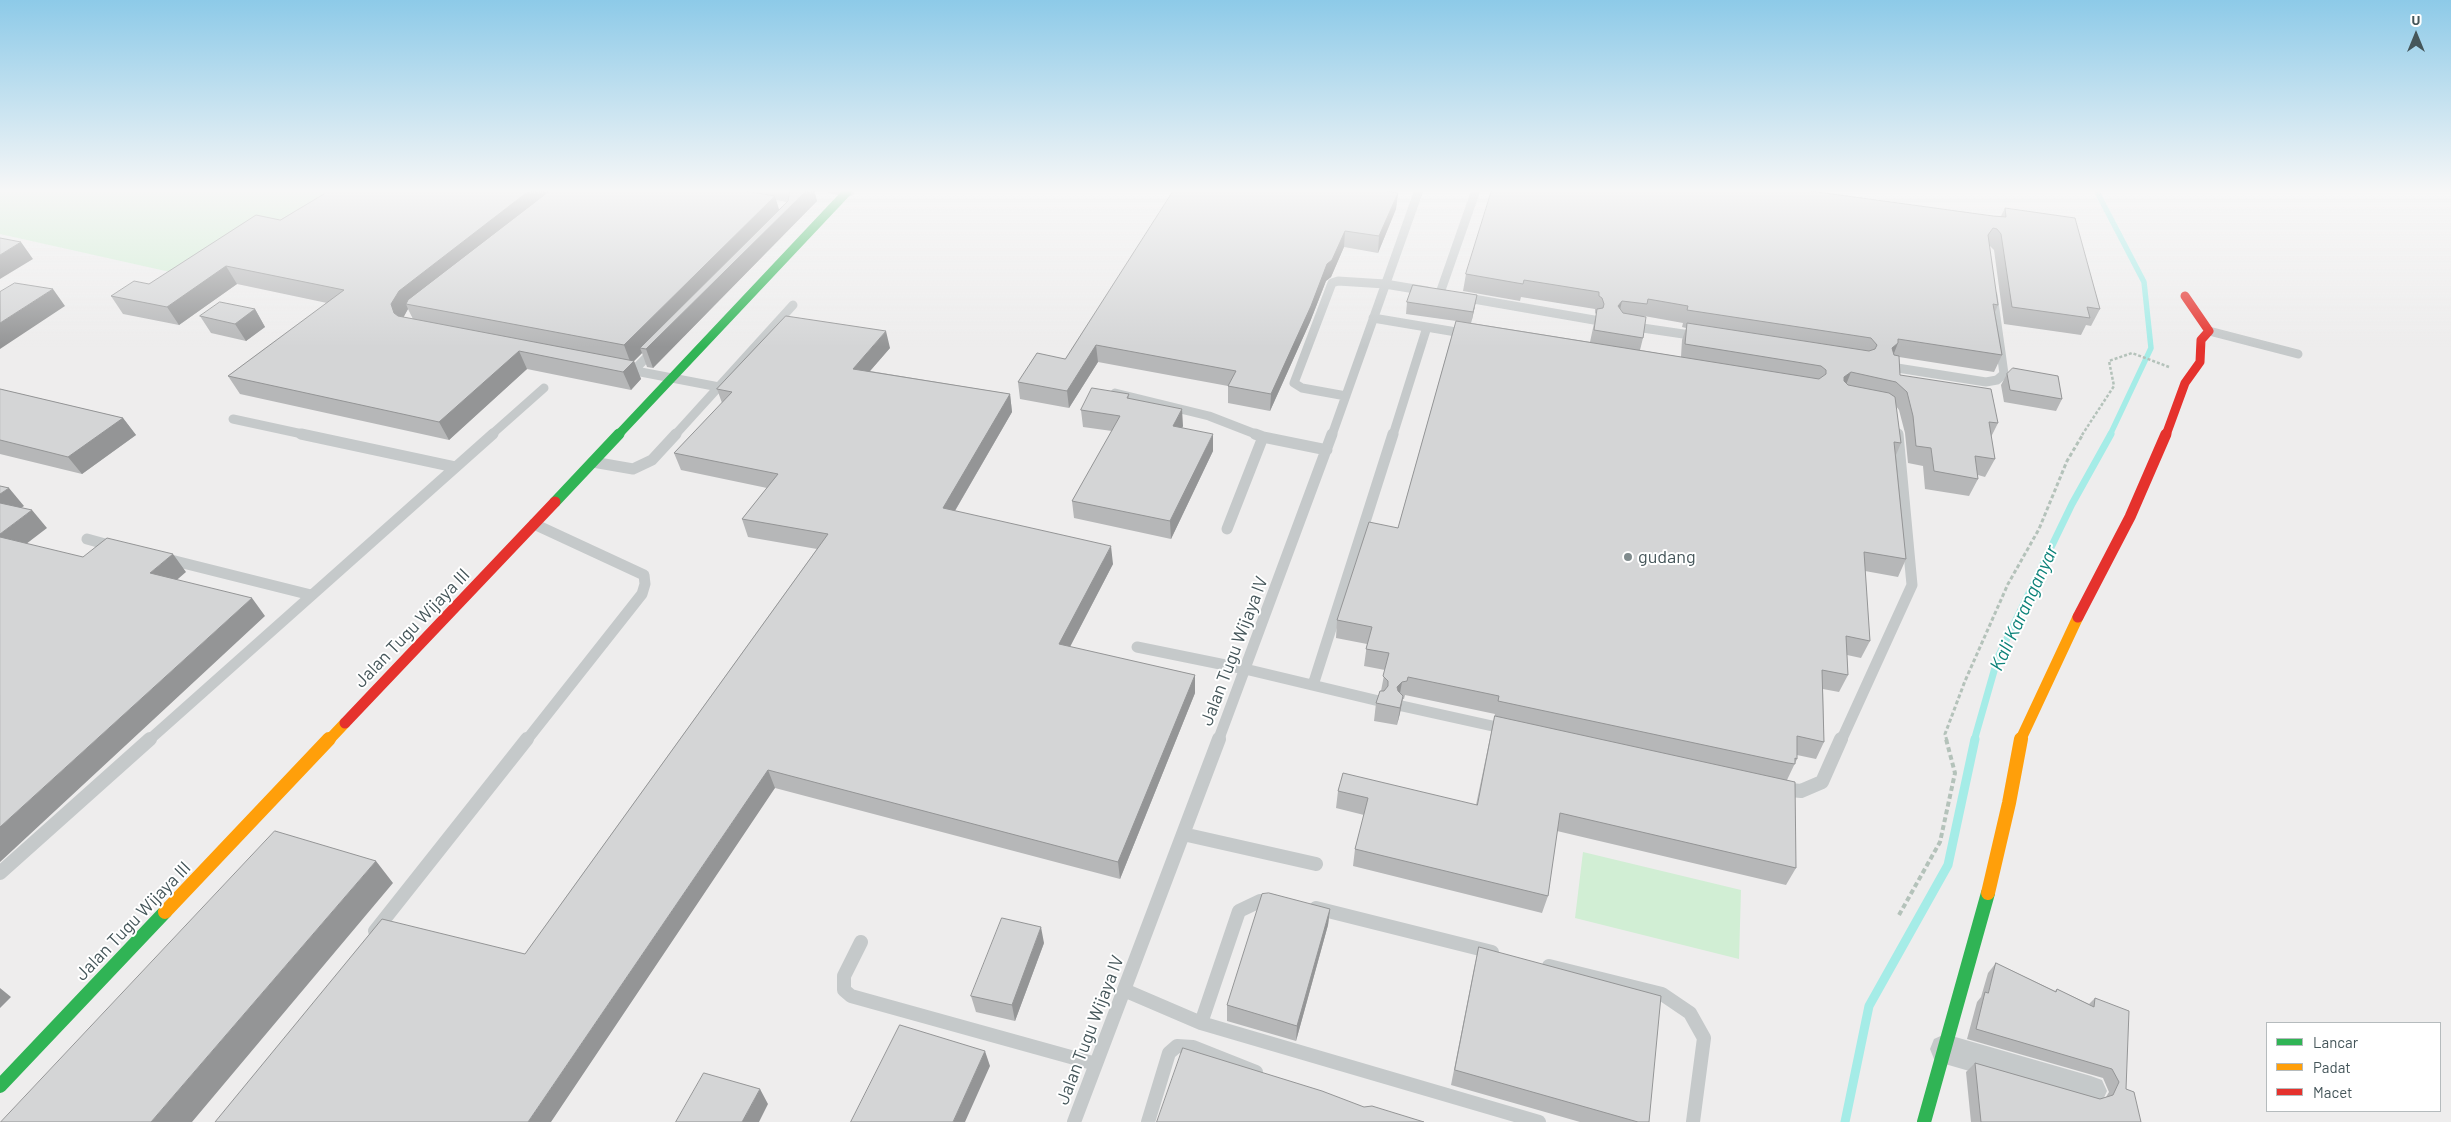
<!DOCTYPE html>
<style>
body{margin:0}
#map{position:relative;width:2451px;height:1122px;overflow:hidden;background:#eeeded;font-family:Barlow,sans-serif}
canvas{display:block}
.legend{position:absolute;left:2266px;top:1022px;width:175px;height:90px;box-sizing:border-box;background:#fff;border:1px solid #b5bbbd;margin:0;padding:6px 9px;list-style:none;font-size:15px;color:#45565a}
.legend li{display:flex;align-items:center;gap:10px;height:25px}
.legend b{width:25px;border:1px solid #b5bbbd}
.north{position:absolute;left:2391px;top:10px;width:50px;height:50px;-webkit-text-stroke:4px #fff;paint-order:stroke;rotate:0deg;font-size:14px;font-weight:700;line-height:20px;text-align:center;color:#45565a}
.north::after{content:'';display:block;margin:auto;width:18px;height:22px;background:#45565a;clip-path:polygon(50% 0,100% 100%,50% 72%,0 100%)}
</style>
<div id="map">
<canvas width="2451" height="1122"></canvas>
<ul class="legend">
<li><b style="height:6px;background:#30b455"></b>Lancar</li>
<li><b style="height:6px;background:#ff9f0a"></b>Padat</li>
<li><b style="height:6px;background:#e5322d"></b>Macet</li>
</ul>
<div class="north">U</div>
</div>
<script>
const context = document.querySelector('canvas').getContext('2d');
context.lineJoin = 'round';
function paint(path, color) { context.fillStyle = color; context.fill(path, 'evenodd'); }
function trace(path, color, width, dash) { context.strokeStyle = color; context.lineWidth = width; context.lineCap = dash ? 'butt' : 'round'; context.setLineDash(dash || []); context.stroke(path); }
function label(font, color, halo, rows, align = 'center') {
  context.font = font + ' Barlow,sans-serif'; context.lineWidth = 4; context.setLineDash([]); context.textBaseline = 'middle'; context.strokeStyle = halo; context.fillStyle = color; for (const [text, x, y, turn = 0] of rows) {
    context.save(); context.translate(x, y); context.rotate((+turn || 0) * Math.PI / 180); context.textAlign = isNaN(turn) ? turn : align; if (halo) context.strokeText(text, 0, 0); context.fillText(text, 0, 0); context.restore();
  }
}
paint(new Path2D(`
 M0,190H334L179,274L0,234Z
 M1583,852L1741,890L1739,959L1575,918Z`), '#d1eed4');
trace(new Path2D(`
 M2096,190L2144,282L2151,348L2110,435`), '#a5ece7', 5.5);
trace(new Path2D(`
 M1974,741L1998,657L2072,504L2111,434`), '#a5ece7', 7);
trace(new Path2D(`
 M1845,1122L1869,1006L1948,865L1975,739`), '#a5ece7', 9);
trace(new Path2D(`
 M2082,435L2114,386L2109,361L2132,353L2169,367`), '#b4c2ba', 2.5, [3, 2]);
trace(new Path2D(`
 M1947,741L1945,734L1965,681L2008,584L2039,529L2067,461L2083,434`), '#b4c2ba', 3, [4, 2.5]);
trace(new Path2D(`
 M1899,915L1940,842L1955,773L1946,739`), '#b4c2ba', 4, [5, 3]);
trace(new Path2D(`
 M1440,293L1476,190
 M1462,297L1594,320
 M1373,318L1468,334
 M1629,326L1697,336
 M2209,331L2298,354
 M1891,367L1986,382L1997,380L2004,374L1993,295
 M625,369L719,387
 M633,371L655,349
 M1115,393L1209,416L1258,435
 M1346,396L1302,388L1294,383L1332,283L1338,281L1385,284L1427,291
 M233,419L307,435
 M491,435L544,388
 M675,435L793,305
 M1332,435L1419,190
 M1393,435L1427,327`), '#c5c9ca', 9);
trace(new Path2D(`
 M301,434L455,467
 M1255,434L1263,437
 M593,462L633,469L652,460L676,434
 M1227,529L1263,437L1327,450
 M87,539L116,547
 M163,558L311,595
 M1137,647L1245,669L1379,701
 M1313,685L1393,434
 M1402,706L1506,729
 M148,741L493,434
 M526,741L642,594L645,584L644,575L534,524
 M1218,741L1332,434
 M1841,741L1912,585L1898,434`), '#c5c9ca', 11);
trace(new Path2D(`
 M1781,789L1801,791L1822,782L1841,739
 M1183,834L1316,864
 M0,873L150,739
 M1316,908L1492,952
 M375,931L527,739
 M861,942L844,976V990L851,996L1096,1064
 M1549,966L1662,994L1690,1013L1704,1038L1693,1122
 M1124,990L1201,1023L1539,1122
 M1201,1023L1239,911L1260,901H1273
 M1074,1122L1219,739
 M1148,1122L1169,1053L1177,1046L1193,1047L1256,1072`), '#c5c9ca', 14);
paint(new Path2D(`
 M826,190H854L855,192L853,195L847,197L828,193Z
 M1945,1034L2091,1076L2102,1080L2107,1091L2102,1102L2091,1106L1945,1064L1934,1059L1930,1049L1934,1039Z`), '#c5c9ca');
trace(new Path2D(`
 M618,435L847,192`), '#30b455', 9);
trace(new Path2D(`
 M555,502L619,434`), '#30b455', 11);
trace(new Path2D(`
 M0,1086L165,912
 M1924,1122L1988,893`), '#30b455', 14);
trace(new Path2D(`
 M328,741L345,723
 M2020,741L2078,617`), '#ff9f0a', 11);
trace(new Path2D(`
 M1988,893L2009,803L2021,739
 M165,912L329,739`), '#ff9f0a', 14);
trace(new Path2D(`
 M2166,435L2185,383L2200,362L2201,340L2209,331L2185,296`), '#e5322d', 9);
trace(new Path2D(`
 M2078,617L2130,517L2166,434
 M345,723L555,502`), '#e5322d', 11);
paint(new Path2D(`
 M331,190H814L817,201L653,368L647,367L642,353L634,361L641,379L631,390L527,369L449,440L240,394L228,376L327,303L237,284L179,325L123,314L111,296L149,284L280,220ZM776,200L781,201L787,202L779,210ZM408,309L413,319L403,317Z
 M1398,193L1396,209L1378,253L1344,247L1331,277L1326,281L1310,322L1270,411L1228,403V386L1098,362L1069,408L1020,399L1018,382Z
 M2005,208L2100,309L2091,326L2086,325L2081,335L2004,324L1994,250L1989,245L1998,305L1995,312L2002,355L1994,372L1899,357L1900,375L1998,423L1991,437L1995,459L1985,477L1978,475V479L1969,496L1925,489L1923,466L1908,463L1905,433L1899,410L1896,406L1901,443L1896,455L1906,559L1898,577L1865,571L1870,641L1861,658L1847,655L1848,675L1839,692L1823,689L1824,742L1816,759L1797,755V759L1787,780L1796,868L1786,885L1557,831L1548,896L1542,913L1353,866L1355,849L1364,815L1336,808L1338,791L1476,805L1495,714L1405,695L1404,699H1403L1400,713L1397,725L1374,721L1376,703L1381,691L1385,670L1364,666L1367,644L1336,638L1337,620L1398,528L1456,321L1406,314L1407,302L1475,306L1471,323L1590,342L1596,314L1595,313V309L1521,297L1520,301L1463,291L1466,274L1993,216H2001ZM1644,316L1683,323L1682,327L1686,328L1682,340L1681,357L1640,350L1643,338Z
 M255,309L265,327L246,341L211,333L200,316Z
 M890,348L870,371L1010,394L1012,412L955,511L1113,564L1070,647L1195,675V693L1120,879L775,788L525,954L817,549L748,537L742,519L767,488L681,470L674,453L722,403L717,389Z
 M2007,374L2062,399L2056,411L2004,402L2001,385Z
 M0,389L123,418L136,435L82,474L0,454Z
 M1129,394V399L1183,426L1182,428L1213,451L1171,539L1074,518L1072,501L1112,431L1083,427L1081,410Z
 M1330,909L1328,925L1296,1041L1227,1021V1005Z
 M1044,943L1015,1021L976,1012L971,996Z
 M1479,947L1649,1122H1580L1451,1085L1475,964Z
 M1996,963L2055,991L2057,989L2089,1004L2095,998L2126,1089L2141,1122H1971L1966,1072L1975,1063L2100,1099L2106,1097L2109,1092L2103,1078L1967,1039L1977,1002L1981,997L1988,973Z`), '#b6b7b8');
paint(new Path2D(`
 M530,190H559L406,304L408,309L401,322L394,313L391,304L399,291Z
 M807,190H814L817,201L653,368L646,349Z
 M1398,193L1396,209L1378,253L1379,236Z
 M775,196L780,213L640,348L642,353L631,364L624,345Z
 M1345,231L1344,247L1331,277L1326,281L1310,322L1270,411L1271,394L1327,264Z
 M21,242L33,259L0,279V255Z
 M226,266L237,284L179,325L167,307Z
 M53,289L65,306L0,349V323Z
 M1477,295L1475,306L1471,324L1473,312Z
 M1622,301L1618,318V306Z
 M255,309L265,327L246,341L235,324Z
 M886,331L890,348L857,386L853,369Z
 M1898,343L1891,361L1892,348Z
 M1096,345L1098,362L1069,408L1067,391Z
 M519,351L527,369L449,440L439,422Z
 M634,361L641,379L631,390L623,372Z
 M1851,372L1844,390V377Z
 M1010,394L1012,412L946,526L943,508Z
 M1182,409L1183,426L1174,443L1173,426Z
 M123,418L136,435L82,474L68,457Z
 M1213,434V451L1171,539L1170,521Z
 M9,488L24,506L6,518L0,511V494Z
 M32,510L47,528L13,554L0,539V534Z
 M1111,546L1113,564L1062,662L1059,644Z
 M173,554L186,572L164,591L150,573Z
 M252,598L265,616L0,862V827Z
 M1195,675V693L1120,879L1118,862Z
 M1402,682L1399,699L1395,704L1397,687Z
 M1403,696L1400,713L1397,725L1400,708Z
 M768,770L775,788L551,1122H528Z
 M376,861L393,883L192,1122H151Z
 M1330,909L1328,925L1296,1041L1297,1026Z
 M1041,927L1044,943L1015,1021L1012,1005Z
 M0,988L11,997L0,1008Z
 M985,1051L990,1066L965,1122H953Z
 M760,1089L768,1104L759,1122H742Z`), '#949596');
const building = new Path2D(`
 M331,190H530L399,291L391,304L394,313L398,316L634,361L623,372L519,351L439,422L228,376L344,290L226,266L167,307L111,296L134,281L149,284L256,215L280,220Z
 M551,190H738L775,196L624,345L406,304L408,300Z
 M790,190H807L646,349L640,348L788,201Z
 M1174,190H1379L1398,193L1379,236L1345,231L1332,260L1327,264L1311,306L1271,394L1228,386L1236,371L1096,345L1067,391L1018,382L1037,353L1065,359Z
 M1492,190H1803L1993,216L2006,217L2005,208L2075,218L2100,309L2087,307L2090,318L2012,307L2001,234L1997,229L1993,228L1988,235L1998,305L1993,304L2002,355L1898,339V343L1892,348L1894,355L1899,356L1900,375L1991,389L1998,423L1989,422L1995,459L1975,456L1978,479L1934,471L1931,448L1916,446L1913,416L1907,392L1896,382L1851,372L1844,377V381L1848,385L1889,393L1895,397L1901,443L1894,442L1906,559L1864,552L1870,641L1846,636L1848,675L1822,670L1824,742L1797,736V759L1795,758V764L1788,763L1498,701L1499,696L1408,677L1407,681L1402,682L1397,687L1398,691L1403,696L1400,708L1376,703L1380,691H1384L1388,686V681L1383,676L1389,653L1366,649L1372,627L1337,620L1369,522L1398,528L1456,321L1819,379L1826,374V370L1821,366L1685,344L1687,323L1869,351L1875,349L1877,345L1871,338L1687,310L1688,306L1648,299L1647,304L1622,301L1618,306L1623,313L1646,317L1643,338L1594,330L1597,309L1603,308L1604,304L1602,298L1599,296V292L1524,280L1523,284L1466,274Z
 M0,238L21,242L0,255Z
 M15,283L53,289L0,323V292Z
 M1413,285L1477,295L1473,312L1407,302Z
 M220,302L255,309L235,324L200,316Z
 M786,316L886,331L853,369L1010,394L943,508L1111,546L1059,644L1195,675L1118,862L768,770L528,1122H215L382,919L525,954L828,534L742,519L778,474L674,453L732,392L717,389Z
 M2013,368L2058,376L2062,399L2010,390L2007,374Z
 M1092,388L1129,394L1127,398L1182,409L1173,426L1213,434L1170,521L1072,501L1120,416L1081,410Z
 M0,389L123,418L68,457L0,440Z
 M0,486L9,488L0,494Z
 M0,503L32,510L0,534Z
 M0,537L83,557L107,538L173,554L150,573L252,598L0,827Z
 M1495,716L1795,782L1796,868L1560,813L1548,896L1355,849L1368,798L1338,791L1343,773L1477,805Z
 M275,831L376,861L151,1122H1Z
 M1269,893L1330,909L1297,1026L1227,1005L1262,894Z
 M1002,918L1041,927L1012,1005L971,996Z
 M1479,947L1661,996L1649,1122H1638L1455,1070Z
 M1996,963L2056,992L2057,989L2094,1007L2095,998L2129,1011L2126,1089L2134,1092L2141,1122H1981L1975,1063L2100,1099L2113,1095L2119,1082L2112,1069L1976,1029L1985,992L1988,993Z
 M900,1025L985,1051L953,1122H851Z
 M1183,1048L1322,1091L1364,1107L1372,1106L1424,1122H1157Z
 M704,1073L760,1089L742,1122H676Z`);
paint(building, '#d4d5d6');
trace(building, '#949596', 1);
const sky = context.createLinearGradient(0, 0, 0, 347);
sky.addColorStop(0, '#8dcae8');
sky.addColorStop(0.55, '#f7f7f7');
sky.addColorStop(1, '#f7f7f700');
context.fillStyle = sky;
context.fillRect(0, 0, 2451, 347);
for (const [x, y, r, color] of [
 [1628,557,5,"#808b8d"]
]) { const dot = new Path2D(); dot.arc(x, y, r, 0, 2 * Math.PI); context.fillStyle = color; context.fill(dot); trace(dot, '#fff', 2); }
label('18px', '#45565a', '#fff', [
 ["gudang",1638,557]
], 'left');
label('18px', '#45565a', '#fff', [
 ["Jalan Tugu Wijaya III",412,628,-46],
 ["Jalan Tugu Wijaya IV",1234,651,-69],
 ["Jalan Tugu Wijaya III",133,921,-46],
 ["Jalan Tugu Wijaya IV",1090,1030,-69]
]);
label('italic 19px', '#0c8279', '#fff', [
 ["Kali Karanganyar",2024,608,-65]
]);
</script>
